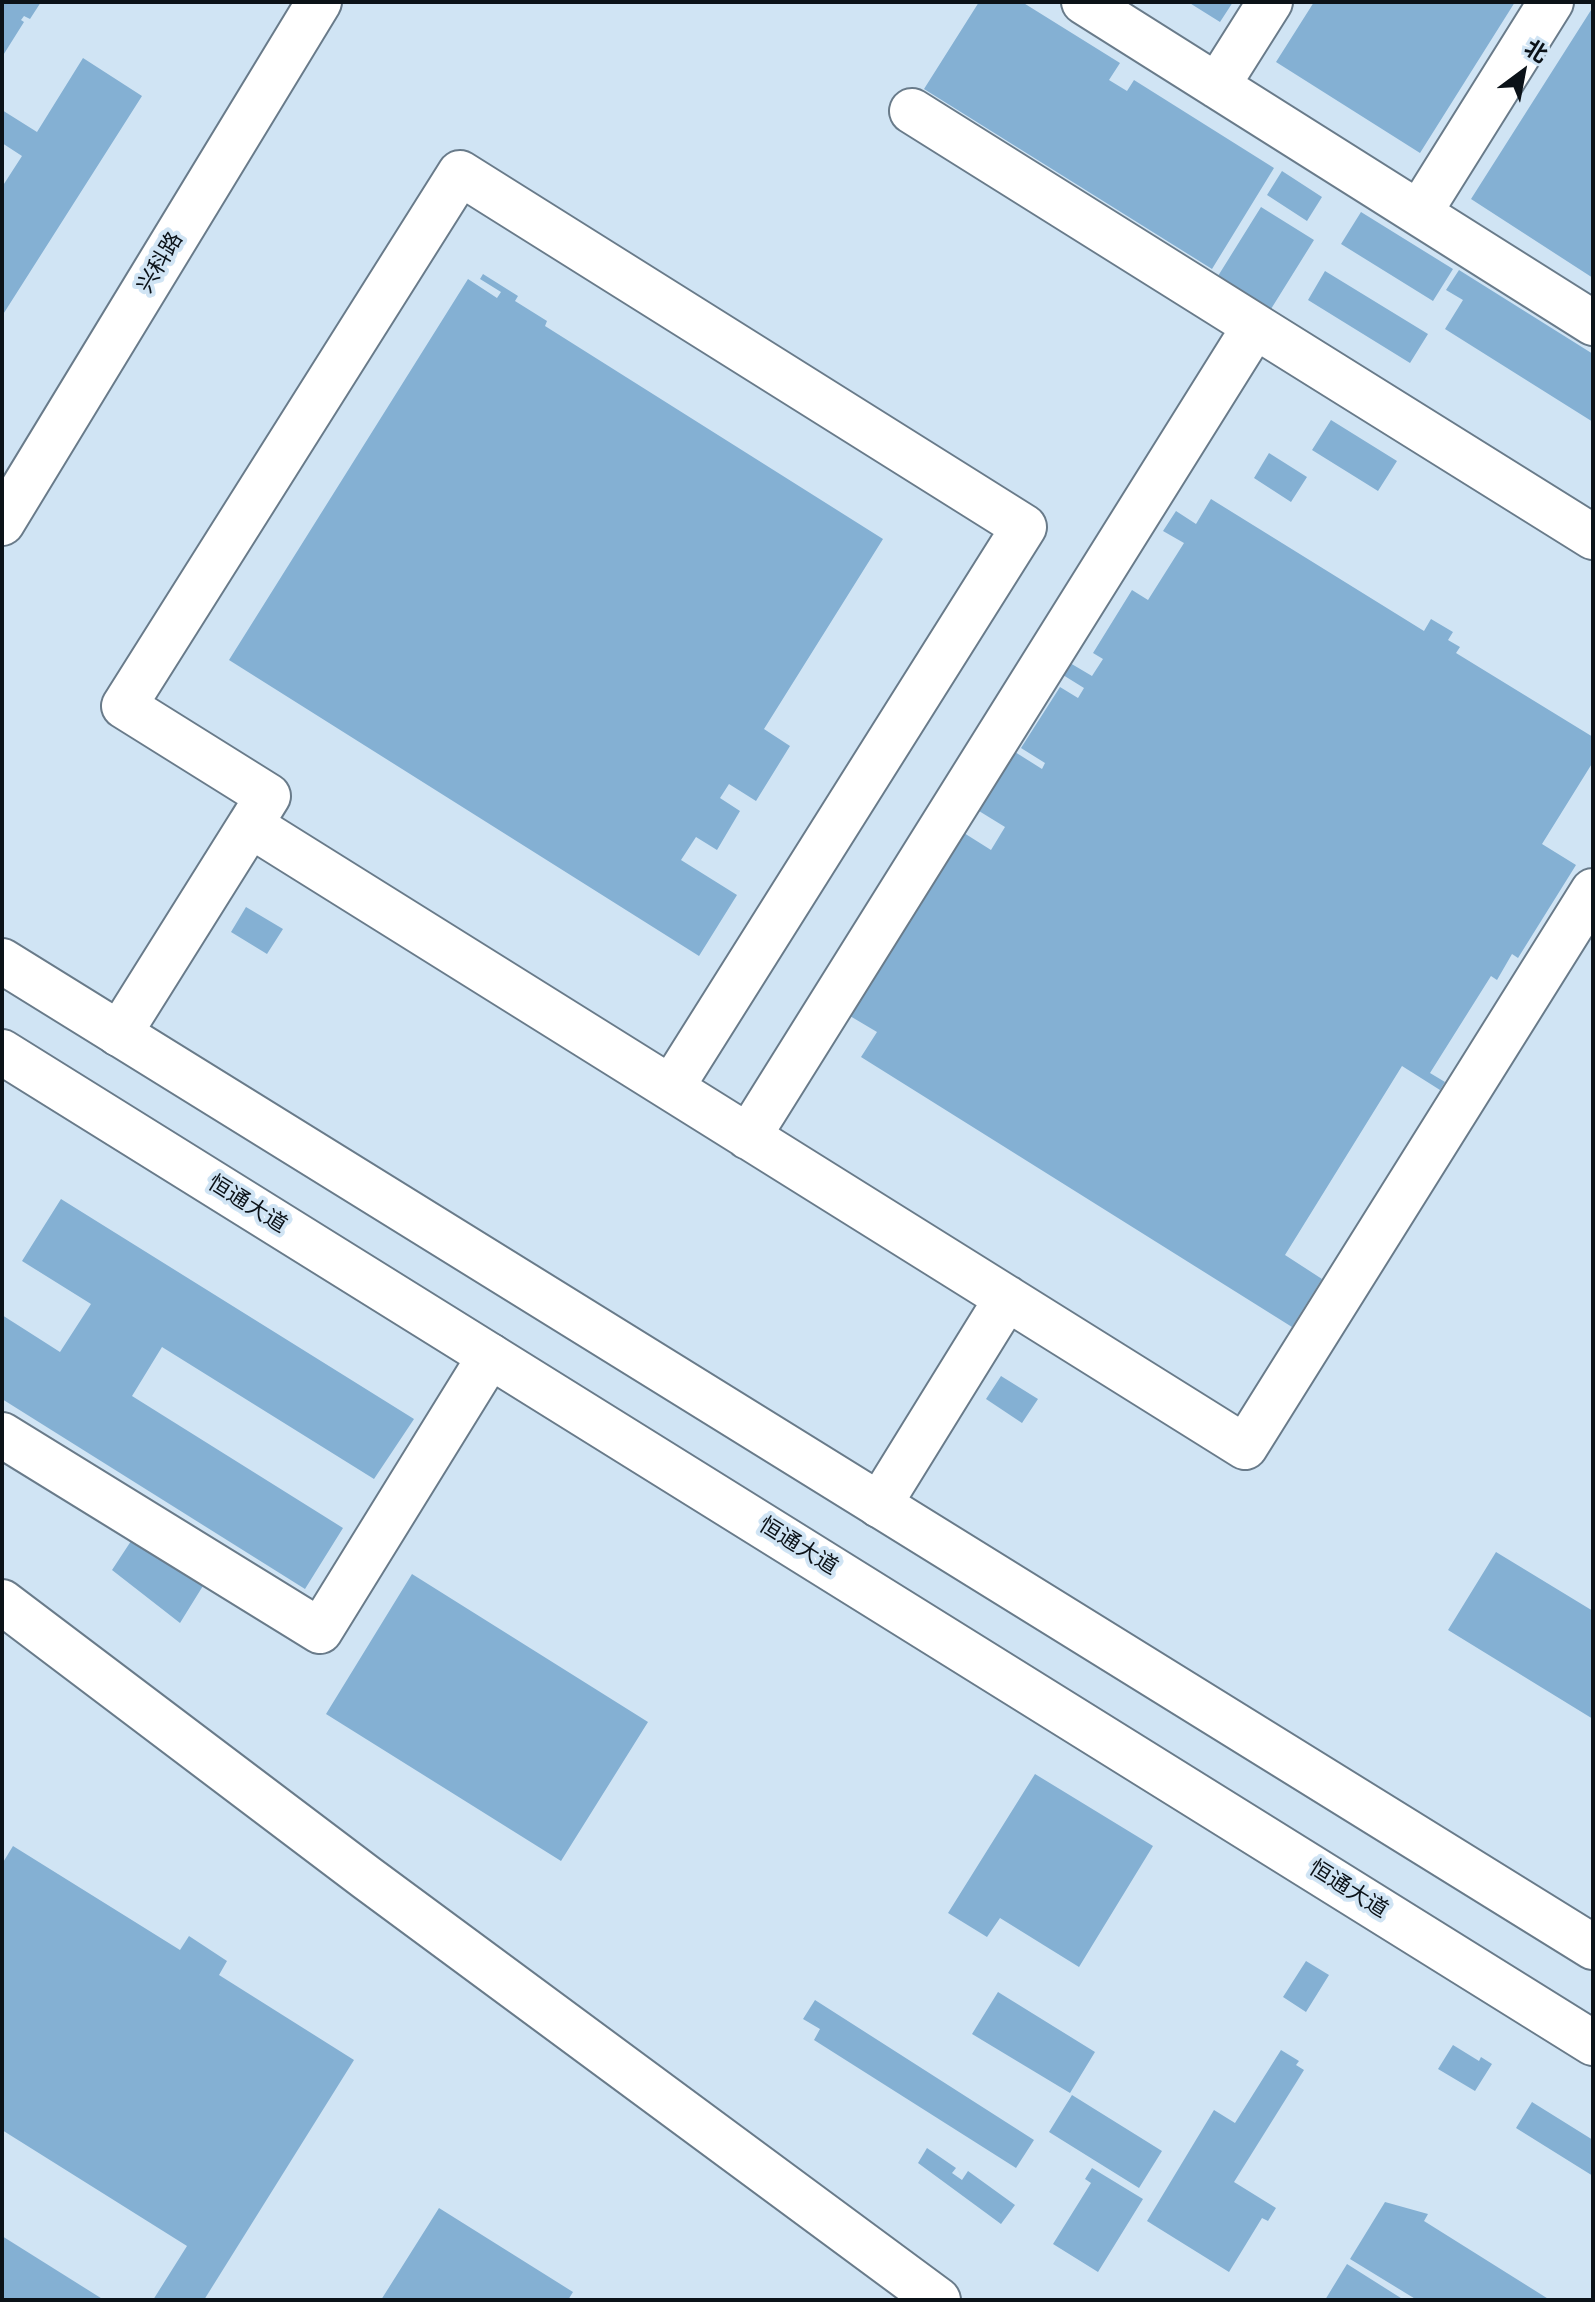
<!DOCTYPE html>
<meta charset="utf-8">
<style>
body{margin:0}
#map{position:relative;width:1595px;height:2302px;overflow:hidden;background:#d0e4f4;font-family:"Varela Round","Noto Sans SC",sans-serif}
canvas{display:block}
.frame{position:absolute;inset:0;border:4px solid #0b1218;pointer-events:none}
.north{position:absolute;left:1483px;top:32px;width:80px;height:80px;-webkit-text-stroke:6px #d0e4f4;paint-order:stroke;rotate:32deg;font-size:22px;font-weight:700;line-height:32px;text-align:center;color:#0b1218}
.north::after{content:'';display:block;margin:auto;width:28px;height:36px;background:#0b1218;clip-path:polygon(50% 0,100% 100%,50% 72%,0 100%)}
</style>
<div id="map">
<canvas width="1595" height="2302"></canvas>
<div class="frame"></div>
<div class="north">北</div>
</div>
<script>
const context = document.querySelector('canvas').getContext('2d');
context.lineJoin = 'round';
function paint(path, color) { context.fillStyle = color; context.fill(path, 'evenodd'); }
function trace(path, color, width, dash) { context.strokeStyle = color; context.lineWidth = width; context.lineCap = dash ? 'butt' : 'round'; context.setLineDash(dash || []); context.stroke(path); }
function label(font, color, halo, rows, align = 'center') {
  context.font = font + ' "Varela Round","Noto Sans SC",sans-serif'; context.lineWidth = 8; context.setLineDash([]); context.textBaseline = 'middle'; context.strokeStyle = halo; context.fillStyle = color; for (const [text, x, y, turn = 0] of rows) {
    context.save(); context.translate(x, y); context.rotate((+turn || 0) * Math.PI / 180); context.textAlign = isNaN(turn) ? turn : align; if (halo) context.strokeText(text, 0, 0); context.fillText(text, 0, 0); context.restore();
  }
}
paint(new Path2D(`
 M2,2H41L30,19L24,16L21,20L24,22L2,57Z
 M979,2H1022L1120,63L1109,80L1127,91L1134,80L1274,168L1212,269L924,89Z
 M1188,2H1233L1220,22Z
 M1314,2H1515L1420,153L1276,62Z
 M1593,7V278L1471,199Z
 M83,58L142,96L2,316V187L22,156L2,143V110L37,132Z
 M1282,171L1322,197L1307,221L1267,195Z
 M1261,207L1314,240L1271,309L1218,276Z
 M1361,212L1453,269L1433,301L1341,244Z
 M1459,270L1593,354V422L1445,329L1463,300L1446,290Z
 M1325,271L1428,334L1410,363L1308,300Z
 M483,274L518,296L515,301L547,321L545,326L883,539L764,729L790,746L756,801L729,784L720,798L740,811L717,850L696,837L681,860L737,895L699,956L229,660L468,279L497,298L501,292L480,279Z
 M1331,420L1397,461L1378,491L1312,450Z
 M1269,453L1307,477L1291,502L1254,478Z
 M1211,499L1424,631L1431,619L1453,632L1448,640L1460,647L1456,653L1593,737V762L1542,844L1576,865L1518,958L1512,954L1497,980L1491,976L1430,1073L1445,1082L1440,1090L1402,1066L1285,1255L1322,1279L1292,1327L861,1057L877,1032L850,1016L964,833L991,850L1005,827L979,811L1015,752L1042,769L1045,763L1021,748L1060,687L1078,698L1084,688L1063,675L1070,663L1092,676L1103,659L1093,653L1132,590L1148,600L1184,543L1163,531L1176,511L1196,524Z
 M246,907L283,929L267,954L231,932Z
 M61,1199L414,1419L374,1479L162,1347L132,1396L343,1528L305,1589L2,1399V1315L60,1352L91,1304L22,1261Z
 M1001,1376L1038,1399L1022,1423L986,1399Z
 M135,1535L206,1581L180,1623L112,1570Z
 M1496,1552L1593,1611V1719L1448,1630Z
 M412,1574L648,1722L561,1861L326,1714Z
 M1035,1774L1153,1846L1079,1967L1000,1918L987,1937L948,1913Z
 M13,1846L180,1950L189,1936L227,1961L219,1975L354,2060L204,2300H153L187,2246L2,2130V1864Z
 M1306,1961L1329,1975L1306,2012L1283,1997Z
 M998,1992L1095,2052L1070,2093L972,2034Z
 M815,2000L1034,2140L1016,2168L814,2040L820,2029L803,2019Z
 M1453,2045L1479,2061L1481,2057L1492,2064L1475,2091L1438,2069Z
 M1281,2050L1299,2061L1296,2065L1304,2070L1234,2182L1276,2208L1268,2221L1262,2218L1229,2272L1147,2221L1214,2110L1235,2123Z
 M1072,2095L1162,2151L1139,2188L1049,2132Z
 M1532,2102L1593,2140V2176L1516,2128Z
 M927,2148L956,2168L952,2173L962,2180L968,2171L1015,2205L1001,2224L918,2163Z
 M1092,2168L1143,2199L1098,2272L1053,2244L1091,2183L1085,2179Z
 M1385,2202L1428,2214L1424,2221L1550,2300H1417L1350,2259Z
 M439,2208L573,2292L568,2300H381Z
 M2,2236L104,2300H2Z
 M1347,2264L1404,2300H1325Z`), '#84b0d3');
const minor = new Path2D(`
 M1084,2L1593,323
 M1217,86L1270,2
 M912,111L1255,326
 M1419,213L1551,2
 M2,523L319,2
 M250,825L268,796L124,706L460,173L1024,527L671,1088
 M119,1034L250,825L1245,1447L1593,891
 M748,1137L1255,326L1593,537
 M2,1435L320,1631L490,1356
 M879,1505L1007,1298
 M2,1602L367,1878L938,2300`);
const major = new Path2D(`
 M2,961L1593,1947
 M2,1052L1593,2043`);
trace(minor, '#697b8a', 48);
trace(major, '#697b8a', 48);
trace(minor, '#fff', 44);
trace(major, '#fff', 44);
label('22px', '#0b1218', '#d0e4f4', [
 ["兴科路",161,263,-59],
 ["恒通大道",247,1205,32],
 ["恒通大道",798,1547,32],
 ["恒通大道",1348,1890,32]
]);
</script>
